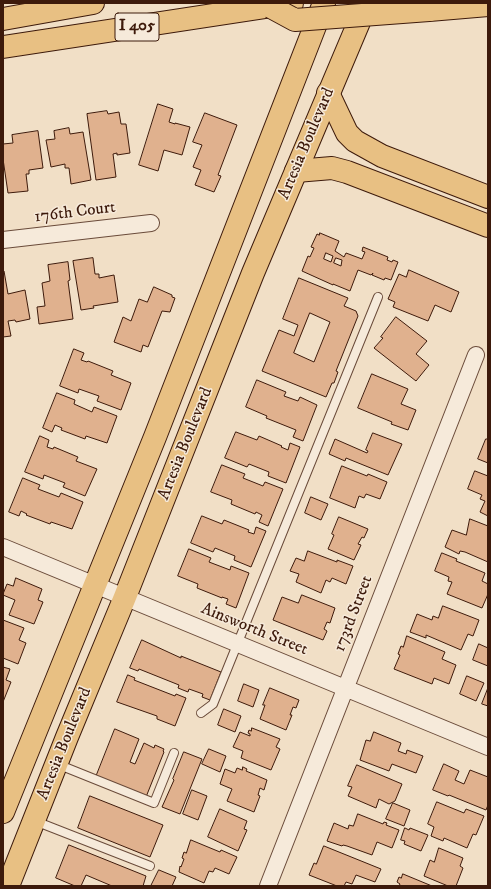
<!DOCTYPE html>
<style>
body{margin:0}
#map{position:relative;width:491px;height:889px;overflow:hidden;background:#f1dfc6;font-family:"IM FELL DW Pica",serif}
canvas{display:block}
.frame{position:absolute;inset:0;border:4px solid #3d1a0b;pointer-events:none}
</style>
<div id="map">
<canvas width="491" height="889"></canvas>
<div class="frame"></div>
</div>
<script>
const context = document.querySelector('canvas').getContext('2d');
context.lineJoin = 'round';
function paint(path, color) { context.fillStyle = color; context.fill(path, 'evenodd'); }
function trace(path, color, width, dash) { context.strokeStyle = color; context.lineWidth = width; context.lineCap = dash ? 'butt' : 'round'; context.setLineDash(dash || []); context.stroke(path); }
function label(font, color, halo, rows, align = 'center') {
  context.font = font + ' "IM FELL DW Pica",serif'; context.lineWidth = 3; context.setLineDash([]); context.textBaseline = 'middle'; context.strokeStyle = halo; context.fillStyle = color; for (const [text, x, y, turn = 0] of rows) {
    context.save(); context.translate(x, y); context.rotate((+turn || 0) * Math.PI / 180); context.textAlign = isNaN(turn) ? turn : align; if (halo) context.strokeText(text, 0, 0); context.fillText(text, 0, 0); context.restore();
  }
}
const building = new Path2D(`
 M158,104L173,109L169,122L175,124V123L190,127L182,155L164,150L158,171L139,165Z
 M107,111L108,114L119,112L121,124H126L130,153L117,155V153L113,154L116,177L96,180L87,114Z
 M205,113L237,125L218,175L221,176L214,192L195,185L201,170L193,167L202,145L193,142Z
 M69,128L70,134L83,132L91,180L71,184L69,168H65V164L51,167L46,140L55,139L54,131Z
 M38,131L43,168L29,170V174H26L28,191L8,193L3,159V144L13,143L12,135Z
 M320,233L339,241L335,251L344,257L346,253L362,259L365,252L362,251L363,247L388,257L387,260L392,262L393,260L398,262L391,280L385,278L384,280L372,275L373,273L371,275L358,270L350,291L333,284V285L302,271L308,256L310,257L314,248L311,247L317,234L319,235ZM326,253L333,256L331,262L324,259ZM336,258L342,260L341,266L334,263Z
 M93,258L95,274H99V278L114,275L118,302L93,306L94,308L81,310L73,261Z
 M68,262L70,280L68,281L73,319L39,324L37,307L45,306L42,283L50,281L48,265Z
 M409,270L459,292L451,312L435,305L428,321L393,307L395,302L388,299L399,274L406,277Z
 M3,271H4L8,294L25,290L30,319L16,322L15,320L8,321L11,336L3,337Z
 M299,278L348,298L344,306L356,311L358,316L336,371L338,372L334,383H332L326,397L262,371L279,330L294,336L298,325L283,319ZM310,313L330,322L314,362L294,353Z
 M154,287L172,295V297L175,298L170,312L162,311L148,347L143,345L141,352L114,342L123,317L131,321L139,299L147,302Z
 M396,317L427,341L416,354L429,365L416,381L374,348L383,338L381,337Z
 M74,349L84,353L81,360L87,362L88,361L113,371L111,375L131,383L121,410L97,401L99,396L79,389L78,393L60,386Z
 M372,374L408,389L401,404L416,410L408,430L391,424L392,422L358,408Z
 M257,380L286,392L284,396L298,401L300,397L317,405L303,441L293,437L296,430L266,418L267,416L246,407Z
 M57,393L75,400L74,404L92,412L94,407L117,416L107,443L86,436L85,439L61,430L62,428L55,425L52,432L43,428Z
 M236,432L257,440L259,436L282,446L281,447L288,450L290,443L300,447L286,483L268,476L269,472L249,464L247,467L225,458Z
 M373,433L402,444L388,475L346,458L345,461L329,454L335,439L367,453L368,451L366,450Z
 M40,436L49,440L47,447L53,449L54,447L78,457L76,461L97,469L85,496L63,487L65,483L44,475L43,479L25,472Z
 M486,439H488V463L478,459Z
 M222,465L245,474L243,478L263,486L265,482L283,489L268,526L259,522L262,515L256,512L255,514L231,504L232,500L211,492Z
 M342,466L367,476L368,474L387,482L380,499L366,494L364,498L359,496L355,508L330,498Z
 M475,471L488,476V516L480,512L485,501L480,499L482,495L468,489Z
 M23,478L40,485L38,489L59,497L61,493L83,502L72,529L51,522L50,524L26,515L27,514L21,511L19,516L9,512Z
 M311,497L328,504L321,520L305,513Z
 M202,516L222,524L224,520L249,530L248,532L254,534L256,527L266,531L251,567L234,560L235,556L215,548L213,552L191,543Z
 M339,517L368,529L364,538L362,537L358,544L361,545L354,560L328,549L334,535L332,534Z
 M470,519L488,526V562L465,552L460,551L459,554L445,547L452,530L466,535Z
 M189,549L211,558L209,562L230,570L231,566L249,573L236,608L226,604L228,599L222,597V598L197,588L198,584L178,576Z
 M308,551L337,562V560L353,566L346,584L332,578L330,582L326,580L321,593L296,582L299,574L290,571L296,558L304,561Z
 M442,553L457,559L456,561L485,573L482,581L488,584V594L482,608L447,594L452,582L448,581L449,577L435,571Z
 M16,578L42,589L38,600L43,602L34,624L9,615L15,600L3,595V594L7,584L13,586Z
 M302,595L335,608L330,623L327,622L324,629L327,631L323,640L273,620L282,597L298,603Z
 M443,606L479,620L473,636L468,634L461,650L426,635V638L410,632L417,614L432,620L433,616L438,618Z
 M3,620L24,628L19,640L26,643L18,664L3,658Z
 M407,636L445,652L442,659L456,665L449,684L434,678L432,684L394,669L400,655L398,654L401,646L403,647Z
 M142,640L181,658V656L221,672L210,700L202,697L203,694L189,689L188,692L178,688L179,685L139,669L138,671L130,668Z
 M479,644L488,648V666L473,660Z
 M3,667L10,669L6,680L11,682L3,702Z
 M128,675L135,678L134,680L175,696L176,694L186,698L175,726L157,719V716L117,702Z
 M467,676L484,683L476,701L460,694Z
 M244,684L259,690L253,707L238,701Z
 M270,688L299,700L296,708L293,707L290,715H292L286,730L260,719L265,705H263Z
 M488,688V706L482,704Z
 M224,709L241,716L235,732L218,725Z
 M252,728L280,739L276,747L280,749L271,770L241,758L243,751L233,747L240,732L250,736V734L248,733L249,730L251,731Z
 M115,729L139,739L130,762L135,764L144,743L154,748L155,745L164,749L163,751L164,752L146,797L96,777Z
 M374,732L401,743L398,751L406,754L407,750L423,756L416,773L392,764L389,771L360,760L366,740L370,741Z
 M209,749L226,756L220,772L202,764Z
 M184,752L202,759L180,814L162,807L174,780L173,779Z
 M444,764L459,771L455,780L464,784L470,770L488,777V805L486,810L449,795L448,796L433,790Z
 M357,765L402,784L395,801L389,804L379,799L376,808L348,796L352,787L348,786Z
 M243,767L247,769L246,771L267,780L264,790L260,788L258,795L260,796L254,812L227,801L232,789L220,784L225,769L235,773L237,768L242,770Z
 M192,790L207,796L198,820L183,814Z
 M90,796L163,825L150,857L78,828Z
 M437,802L464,813L466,809L484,816L476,835L473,834L467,848L444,838L443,841L431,836L434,827L428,824Z
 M393,803L410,810L404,826L386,819Z
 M220,809L247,821L244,829L247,830L238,851L208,837Z
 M358,814L383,824L384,822L387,823L386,825L399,830L392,848L377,842L372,855L347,846L343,845L342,846L327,841L334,823L348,829L349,825L353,826Z
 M405,828L409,830L410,828L428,835L421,851L404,844L405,841L401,840Z
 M191,840L220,852L221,850L237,857L229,874L215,868L213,872L209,871L204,883L179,872L180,866L181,867L184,859L182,858L184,852L186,853Z
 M69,845L146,876L143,886H112L86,875L81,886H75L56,878Z
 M324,846L381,869L375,882L356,875L352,884L346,882L344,886H337L309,875L314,863L316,864Z
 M439,848L463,858L460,866L463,868L456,886H448L424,876L430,860L434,862Z
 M159,870L176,877L172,886H151Z
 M403,874L432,886H399L400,884L397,882L399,877L401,878Z`);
paint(building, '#e0b18e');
trace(building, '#3d1a0b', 1);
const lane = new Path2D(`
 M201,713L213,704L378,297
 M57,764L154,803L174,753
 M35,821L150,866`);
const street = new Path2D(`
 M3,240L151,223
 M3,547L488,747
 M268,886L476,355`);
const primary = new Path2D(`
 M3,812L155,437L324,3
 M8,886L67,737L125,597L253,273L367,3`);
const highway = new Path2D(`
 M429,10L488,5
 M3,19L93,3
 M3,47L292,3
 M328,93L347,133L355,141L382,156L488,197
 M296,171L332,168L347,172L488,226`);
trace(lane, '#6a4b3a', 10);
trace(street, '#6a4b3a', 18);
trace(primary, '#3d1a0b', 24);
trace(highway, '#3d1a0b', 24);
trace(lane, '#f6eada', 8);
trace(street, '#f6eada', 16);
trace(primary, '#e8c083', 22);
trace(highway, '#e8c083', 22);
const highwayBridge = new Path2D(`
 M271,7L295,20L429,10`);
trace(highwayBridge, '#3d1a0b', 24, []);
trace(highwayBridge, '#e8c083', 22);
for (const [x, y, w] of [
 [137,27,44]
]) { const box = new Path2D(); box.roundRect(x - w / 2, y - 14, w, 28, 3); context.fillStyle = '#f6eada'; context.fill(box); trace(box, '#3d1a0b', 1); }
label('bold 16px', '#3d1a0b', null, [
 ["I 405",137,27]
]);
label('17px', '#3d1a0b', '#f6eada', [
 ["Artesia Boulevard",307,144,-67],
 ["176th Court",75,213,-7],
 ["Artesia Boulevard",186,444,-68],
 ["173rd Street",354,614,-69],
 ["Ainsworth Street",254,630,22],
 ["Artesia Boulevard",65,744,-68]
]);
</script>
